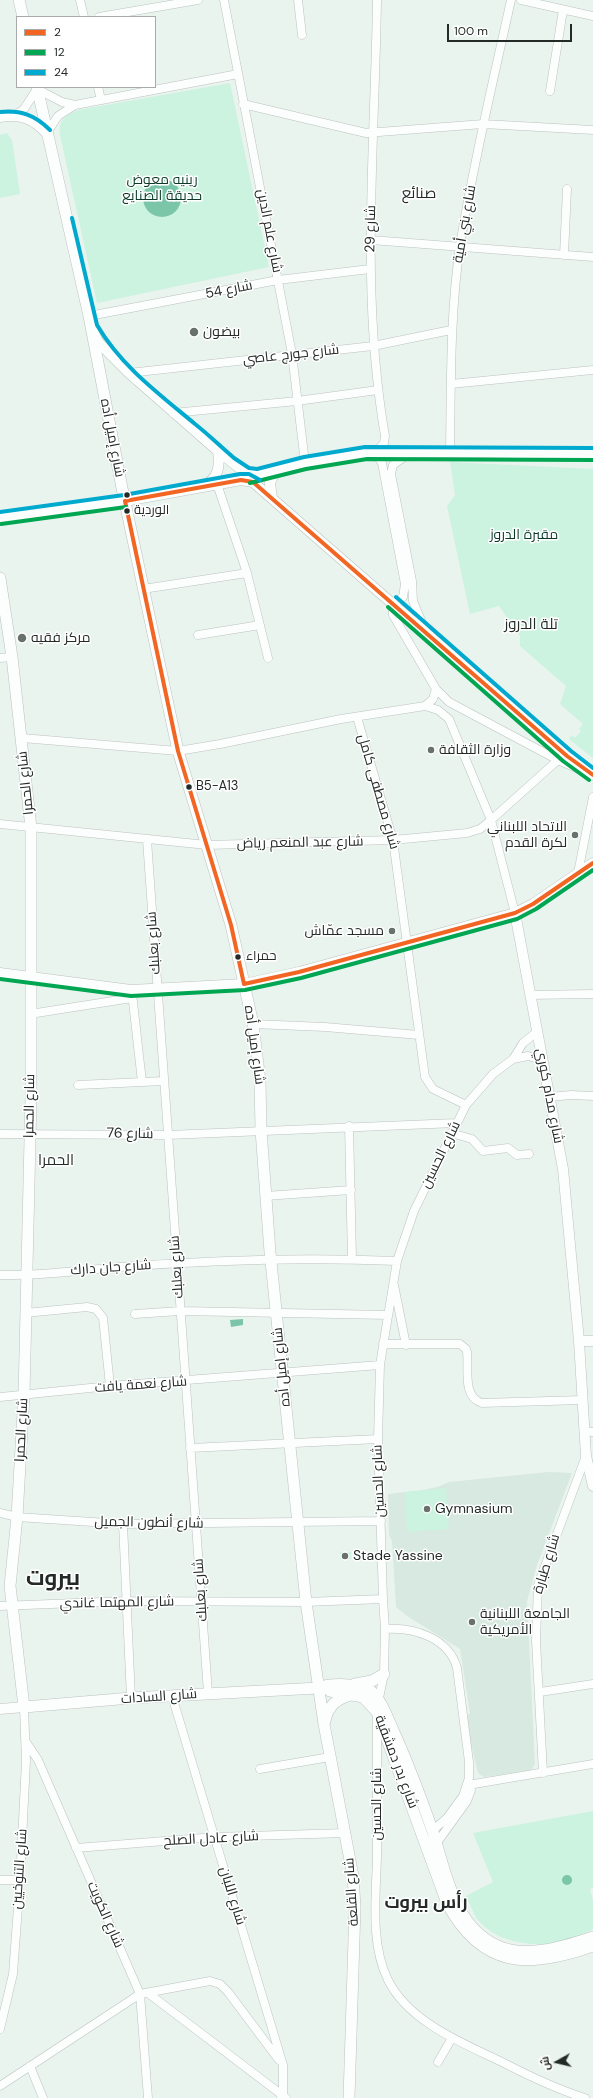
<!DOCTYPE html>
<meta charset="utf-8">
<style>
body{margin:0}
#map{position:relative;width:593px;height:2098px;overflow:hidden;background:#eaf4ef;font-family:"DM Sans",Cairo,sans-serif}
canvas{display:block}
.legend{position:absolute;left:16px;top:16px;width:140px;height:72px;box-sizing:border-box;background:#fff;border:1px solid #a7aaa9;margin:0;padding:5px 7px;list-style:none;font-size:12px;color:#232a27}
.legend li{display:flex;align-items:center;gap:8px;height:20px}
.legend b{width:20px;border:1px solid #a7aaa9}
.north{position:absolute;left:537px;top:2042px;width:40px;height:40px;-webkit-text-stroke:3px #fff;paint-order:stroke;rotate:262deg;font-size:11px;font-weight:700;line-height:16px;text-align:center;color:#232a27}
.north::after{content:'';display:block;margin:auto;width:14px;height:18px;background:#232a27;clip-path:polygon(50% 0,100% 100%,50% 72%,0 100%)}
.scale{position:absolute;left:447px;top:24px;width:125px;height:18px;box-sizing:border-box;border:2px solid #232a27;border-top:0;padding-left:5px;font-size:12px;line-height:14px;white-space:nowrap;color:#232a27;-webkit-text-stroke:3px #fff;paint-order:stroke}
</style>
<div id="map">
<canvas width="593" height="2098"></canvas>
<ul class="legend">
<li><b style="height:5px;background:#f26522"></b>2</li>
<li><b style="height:5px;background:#00a651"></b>12</li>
<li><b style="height:5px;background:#00a9ce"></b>24</li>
</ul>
<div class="north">ش</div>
<div class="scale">100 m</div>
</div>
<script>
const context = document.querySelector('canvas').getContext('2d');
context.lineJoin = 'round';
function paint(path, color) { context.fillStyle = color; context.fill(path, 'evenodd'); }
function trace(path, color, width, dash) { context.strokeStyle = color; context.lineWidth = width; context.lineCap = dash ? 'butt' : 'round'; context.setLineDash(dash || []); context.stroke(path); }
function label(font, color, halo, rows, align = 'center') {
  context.font = font + ' "DM Sans",Cairo,sans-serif'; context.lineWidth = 3; context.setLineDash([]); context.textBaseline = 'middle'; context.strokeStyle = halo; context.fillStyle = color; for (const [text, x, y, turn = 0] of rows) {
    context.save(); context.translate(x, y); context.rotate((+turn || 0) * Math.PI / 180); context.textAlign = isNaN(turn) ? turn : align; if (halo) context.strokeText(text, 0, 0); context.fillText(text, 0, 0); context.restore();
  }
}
paint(new Path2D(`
 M548,1472L572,1473L537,1565L527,1601L535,1764L531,1770L484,1777L478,1773L465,1719L470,1713L460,1649L407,1616L396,1607L392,1541L389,1535L388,1494L424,1490L440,1486L449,1482Z`), '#d7e9e0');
paint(new Path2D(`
 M230,83L269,267L97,303L60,135C58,120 65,115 78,110Z
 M7,133L12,140L20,194L0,198V135Z
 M450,462L593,469V758L569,739L572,735L575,738L581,731L579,729L583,724L560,704L566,686L520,646V636L499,606L470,614L447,506L455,495Z
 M446,1488L449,1529L407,1532L405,1492Z
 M340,1552H351V1559H340Z
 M593,1811V1888L590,1889L593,1900V1929C584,1933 574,1938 564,1941C536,1948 498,1944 478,1920C473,1914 470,1903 466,1896L493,1882L473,1833Z`), '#ccf2e0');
paint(new Path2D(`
 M143 198a19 19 0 1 1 38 0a19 19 0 1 1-38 0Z
 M243,1319V1325L231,1327L230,1320Z
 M562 1880a5 5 0 1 1 10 0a5 5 0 1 1-10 0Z`), '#7bc6a8');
const minor = new Path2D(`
 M80,0L84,17
 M224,0L292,354L305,463
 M298,0L302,35
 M377,0C375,145 360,292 385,436L384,443L375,453L382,463L405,584L403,597L399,600L392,602L393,615L436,689L449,702L558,760L581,770
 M521,0L593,16
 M99,17L198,0
 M98,87L101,100
 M550,91L563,10
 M243,104L366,133L483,124L593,130
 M14,116L24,109L37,89L62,102L75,105
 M0,118C21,115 32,119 46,134L58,116L75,105L238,74
 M371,240L593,257
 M564,255L567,189
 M89,316L278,280L370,269
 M129,373L373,346L451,330
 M451,384L593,370
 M173,413L297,401L378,390
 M411,452L393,465L391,474L412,581L413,601L425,630
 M450,452C451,383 450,314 460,246C473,164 493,82 511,0
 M217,484L247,573L268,658
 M143,589L247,573
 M198,635L260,625
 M0,658L12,657
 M425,706L433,699L436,689
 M357,717L393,840L425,1077L433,1089L466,1105
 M22,738L178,751L220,744L341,719L425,706L438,710L449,719L491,820L515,913
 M0,824L207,845L393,840L467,833L480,829L491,820L558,760
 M147,840L208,1693
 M578,873L593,797
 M132,993L142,1082
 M530,995L593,994
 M30,1014L132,998
 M253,1024L325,1027L419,1035
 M513,1059L523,1043L537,1032
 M78,1085L164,1081
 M549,1097L571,1095L593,1096
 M349,1126L352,1259
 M451,1133L472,1139L483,1151L508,1148L517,1155L529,1154
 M0,1134L168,1135L456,1123
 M265,1196L351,1190
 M0,1275C41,1276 81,1270 121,1267C212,1260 306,1257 397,1261
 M394,1285L406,1345
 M25,1313L87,1307L96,1309L103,1318L110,1386
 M135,1314L180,1311L388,1315
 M383,1344H460L466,1349L467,1352C469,1369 462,1397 482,1403L582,1400
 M0,1397L110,1386L380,1365
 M584,1431L593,1432
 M190,1448L378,1439
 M0,1513L17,1517L123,1524L381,1521
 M123,1524L131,1698
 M0,1606L127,1601L306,1602L383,1599
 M385,1629C414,1627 449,1638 457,1668L469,1762V1778L463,1796L447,1818L432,1831
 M540,1692L593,1684
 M172,1696L283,2065V2096L281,2098
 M378,1703L384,1674L385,1629L383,1599L378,1439L380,1365L397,1261L414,1211L466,1105L493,1074L513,1059L528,1056L542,1060
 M377,1718C377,1764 377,1811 377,1857C376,1896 370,1944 388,1980C409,2022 462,2043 502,2062C529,2076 556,2089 585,2098
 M26,1742L38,1760L140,1994L148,2098
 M260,1769L330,1757
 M543,1773L536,1641L538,1585L586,1456
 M468,1785L593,1764
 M436,1844L467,1801L471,1790
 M76,1848L215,1837L346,1833
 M0,1880H20
 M148,1993L286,2098
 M0,2029L13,1974L20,1880L26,1761L24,1707
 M438,2062L452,2038
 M30,2066L43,2098
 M0,2086L140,1994L210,1981L220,1984L228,1992L279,2060`);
const tertiary = new Path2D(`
 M94,333L98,342L129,373L218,451L247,474L257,475L305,463L366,453L441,452L593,454
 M205,485C219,478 220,465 218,451
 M272,498L270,483L276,470
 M0,518L125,501L241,480L253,482L567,756L593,775
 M515,913L563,1169L579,1341L586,1456L593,1486
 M0,973L131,990L244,984L299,972L515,913L533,904L593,863
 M579,1341H593
 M0,1709L24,1707`);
const secondary = new Path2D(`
 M19,0L23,17
 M37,87L89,316L122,488L178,751L231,925L253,1024L260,1081L261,1130L270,1252L306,1602L324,1724L353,1876L355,1907L349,2098
 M0,578L12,657L31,828V1097L24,1395L17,1517L10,1586L24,1707L131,1698L318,1688C329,1683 361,1683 371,1691C382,1701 387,1717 393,1730C408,1763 421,1798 433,1832C446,1873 454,1927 498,1946C527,1959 565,1946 593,1937
 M355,1684L372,1681L384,1674
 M330,1691L363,1697L377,1712L447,1903C482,1969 529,1969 593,1946
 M325,1721C328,1706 336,1699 351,1695`);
trace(minor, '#bbc2bf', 9);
trace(tertiary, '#bbc2bf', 11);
trace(secondary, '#bbc2bf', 12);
trace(minor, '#fcfdfd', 8);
trace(tertiary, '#fcfdfd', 10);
trace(secondary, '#fcfdfd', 11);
trace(new Path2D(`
 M593,775L567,756L253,482L241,480L125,501L178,751L231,925L244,984L299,972L515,913L533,904L593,863`), '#f26522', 4);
trace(new Path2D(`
 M250,483L306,469L367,459L593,460
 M1,524L126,507
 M388,607L563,761L589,780
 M0,979L131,996L245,990L301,978L517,919L536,909L593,870`), '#00a651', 4);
trace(new Path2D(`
 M0,112C21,110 35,115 50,130
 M72,218L97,325C121,366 159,394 195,424C209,435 221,447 234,458L249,468L257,469L304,457L365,447L593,448
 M0,512L124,495L240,474H249L260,480
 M396,597L571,751L593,768`), '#00a9ce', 4);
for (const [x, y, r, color] of [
 [194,332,5,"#69716d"],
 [127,495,3.5,"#232a27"],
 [127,511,3.5,"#232a27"],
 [22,638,5,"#69716d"],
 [431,750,4,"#69716d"],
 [189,787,3.5,"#232a27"],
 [575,835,4,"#69716d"],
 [392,931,4,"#69716d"],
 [238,957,3.5,"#232a27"],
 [427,1509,4,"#69716d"],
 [345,1556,4,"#69716d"],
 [472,1622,4,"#69716d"]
]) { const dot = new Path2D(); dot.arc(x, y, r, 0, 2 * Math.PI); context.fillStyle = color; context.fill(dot); trace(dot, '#fff', 1.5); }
label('13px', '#232a27', '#fff', [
 ["الوردية",134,511],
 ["B5-A13",196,787],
 ["حمراء",246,957]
], 'left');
label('14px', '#0c3a29', '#fff', [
 ["رينيه معوض",162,180],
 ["حديقة الصنايع",162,196],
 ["مقبرة الدروز",524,535]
]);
label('14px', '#232a27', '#fff', [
 ["شارع بني أمية",465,224,-80],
 ["شارع 29",371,229,-89],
 ["شارع علم الدين",269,231,79],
 ["شارع 54",229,290,-11],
 ["شارع جورج عاصي",291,355,-6],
 ["شارع إميل أده",112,438,79],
 ["شارع الحمرا",26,783,-96],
 ["شارع مصطفى كامل",378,792,74],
 ["شارع عبد المنعم رياض",300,843,-1],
 ["شارع بعلبك",154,943,-94],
 ["شارع إميل أده",254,1045,82],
 ["شارع مدام كوري",549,1096,79],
 ["شارع الحمرا",30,1106,-89],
 ["شارع 76",130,1134,1],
 ["شارع الحسين",441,1155,-64],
 ["شارع بعلبك",177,1267,-94],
 ["شارع جان دارك",111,1268,-4],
 ["شارع إميل أده",282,1367,-96],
 ["شارع نعمة يافت",141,1385,-4],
 ["شارع الحمرا",22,1430,-87],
 ["شارع الحسين",379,1481,-92],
 ["شارع أنطون الجميل",149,1523,1],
 ["شارع طبارة",547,1564,-73],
 ["شارع بعلبك",201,1590,-94],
 ["شارع المهتما غاندي",117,1603,-1],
 ["شارع السادات",159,1697,-4],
 ["شارع بدر دمشقية",396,1762,69],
 ["شارع الحسين",377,1804,-90],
 ["شارع عادل الصلح",211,1839,-3],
 ["شارع التنوخيين",20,1869,-86],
 ["شارع القلعة",352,1892,-94],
 ["شارع اللبان",232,1896,73],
 ["شارع الكويت",105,1915,66]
]);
label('14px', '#232a27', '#fff', [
 ["بيضون",203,332],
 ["مركز فقيه",31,638],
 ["وزارة الثقافة",439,750],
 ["الاتحاد اللبناني",567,827,"right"],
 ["لكرة القدم",567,843,"right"],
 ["مسجد عمّاش",384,931,"right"],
 ["Gymnasium",435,1509],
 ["Stade Yassine",353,1556],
 ["الجامعة اللبنانية",480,1614],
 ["الأمريكية",480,1630]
], 'left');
label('15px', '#232a27', '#fff', [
 ["صنائع",419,194],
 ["تلة الدروز",531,625],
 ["الحمرا",56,1161]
]);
label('bold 18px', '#232a27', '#fff', [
 ["رأس بيروت",426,1903]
]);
label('bold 22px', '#232a27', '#fff', [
 ["بيروت",53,1579]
]);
</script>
